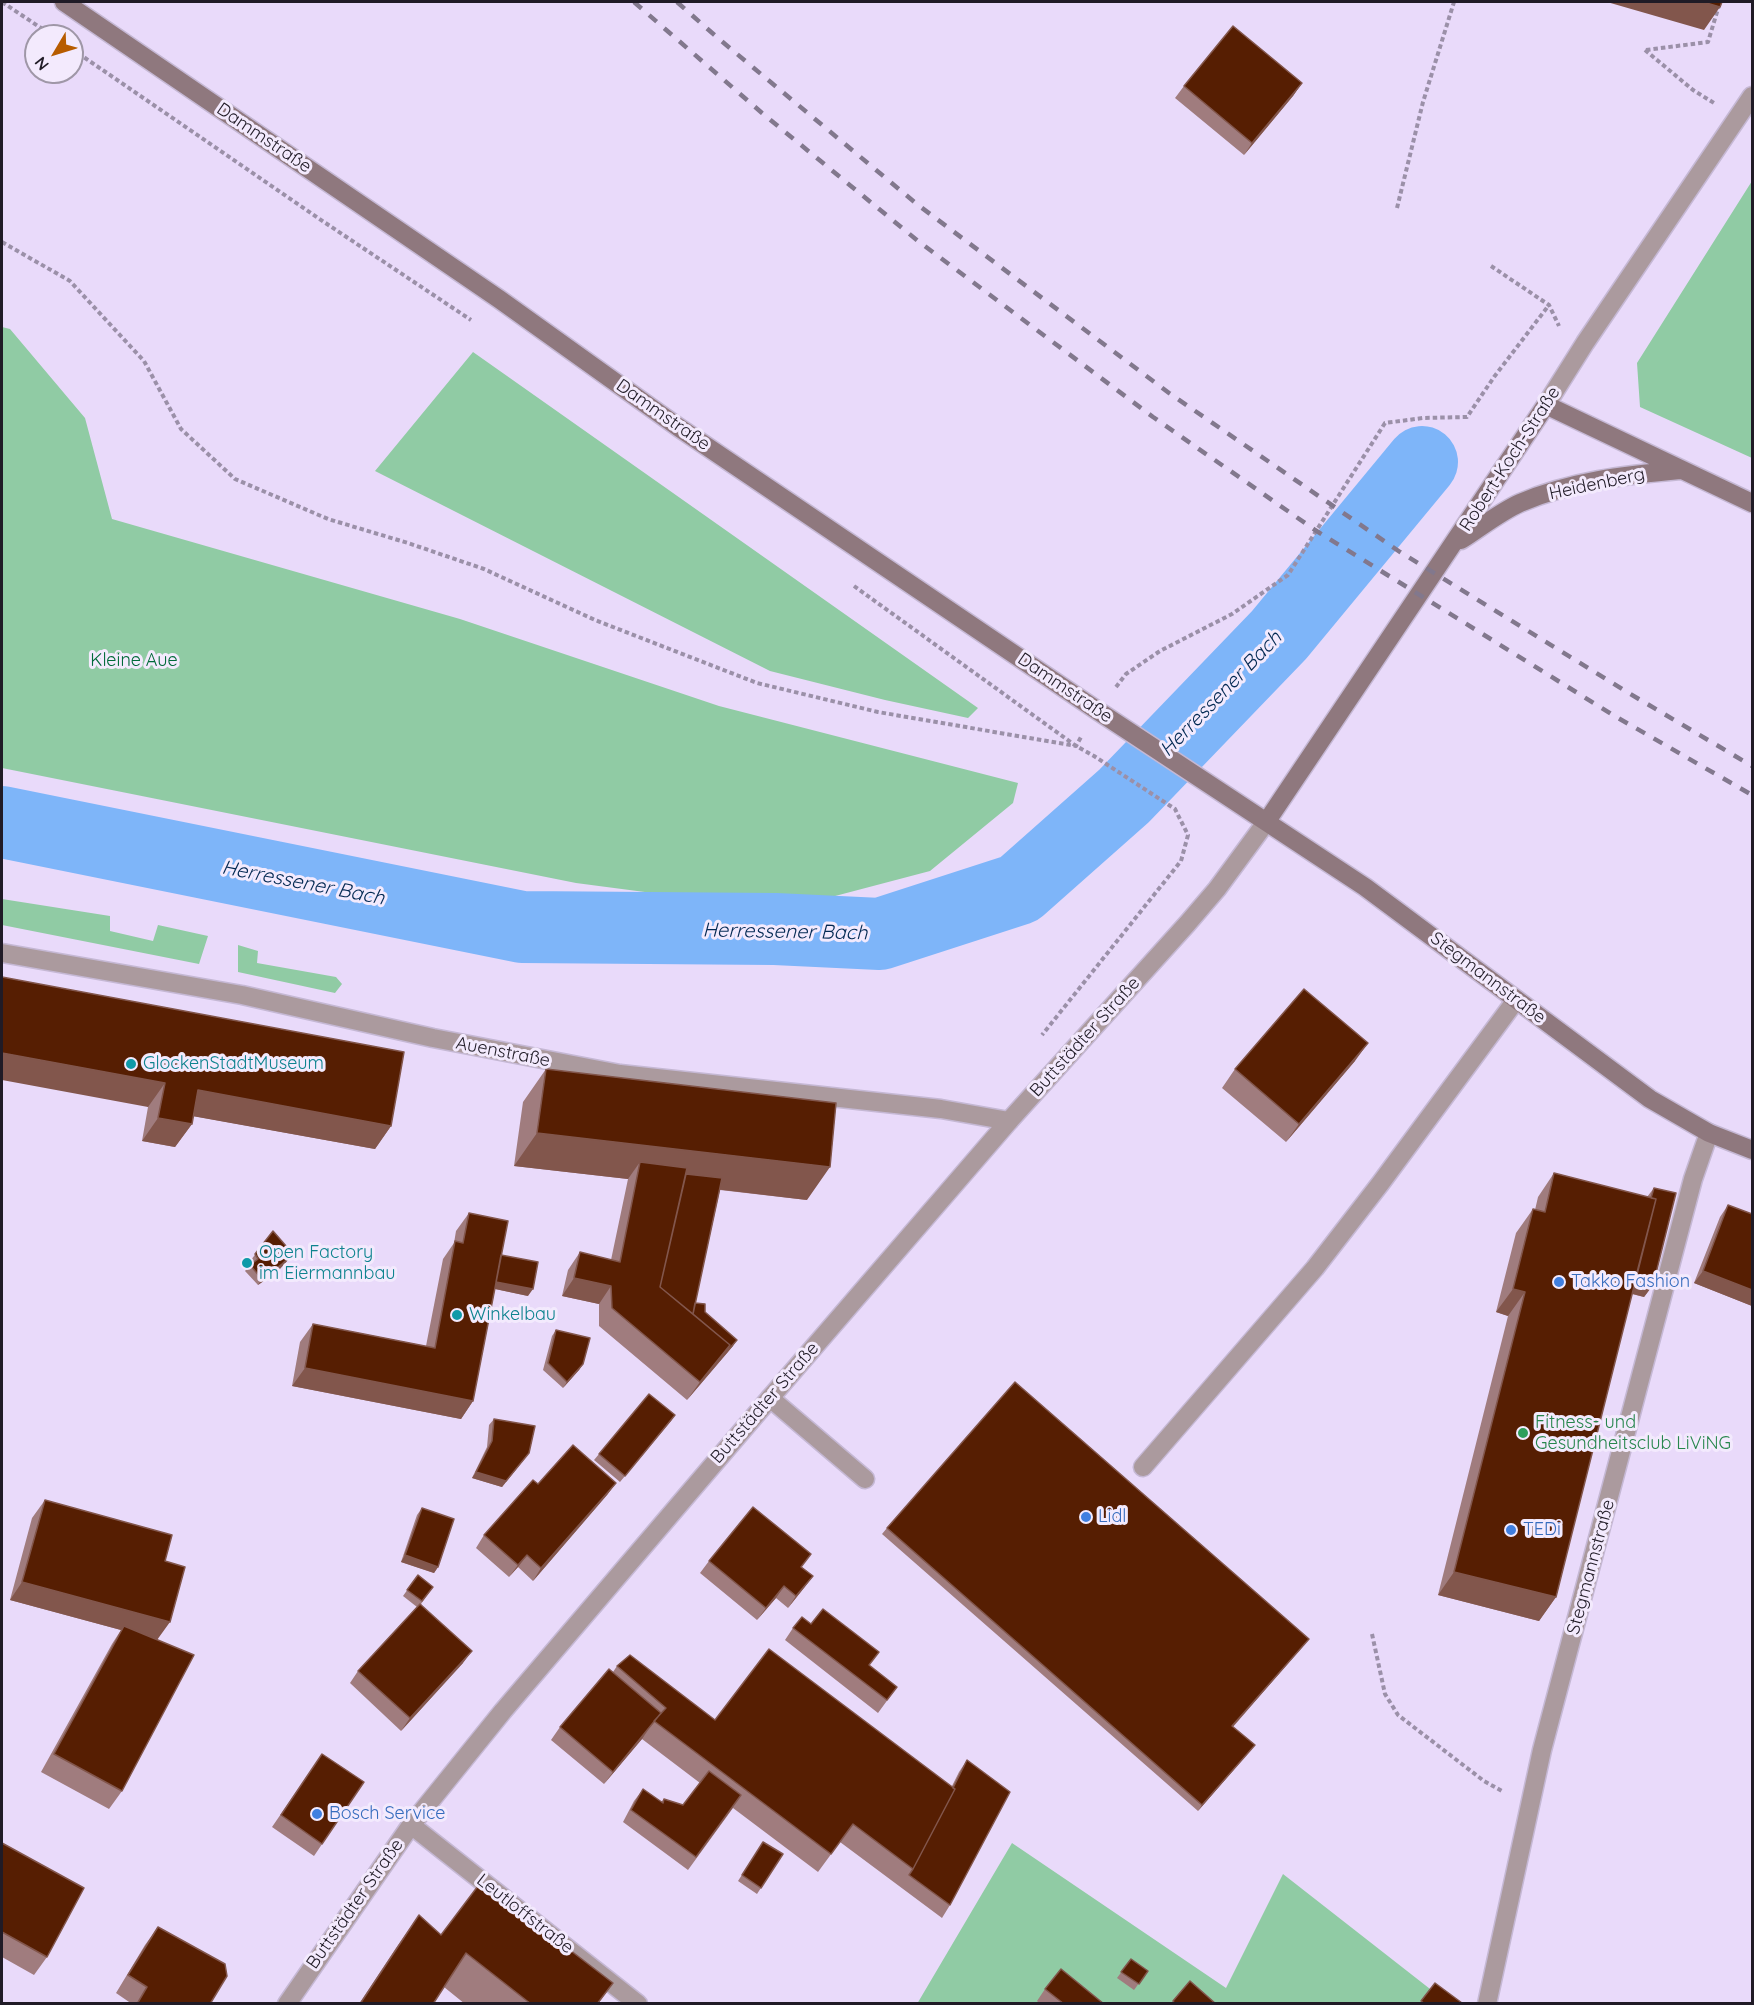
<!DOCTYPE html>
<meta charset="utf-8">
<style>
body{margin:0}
#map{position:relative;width:1754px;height:2005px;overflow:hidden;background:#e9dafa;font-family:Quicksand,sans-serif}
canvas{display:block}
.frame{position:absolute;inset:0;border:3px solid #201b26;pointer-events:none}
.north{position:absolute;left:24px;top:24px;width:60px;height:60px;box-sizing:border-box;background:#f3eafd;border:2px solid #9f97a7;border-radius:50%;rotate:232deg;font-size:16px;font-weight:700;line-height:24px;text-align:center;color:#201b26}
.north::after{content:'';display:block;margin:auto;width:21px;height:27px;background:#b75c00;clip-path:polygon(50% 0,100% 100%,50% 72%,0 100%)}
</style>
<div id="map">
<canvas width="1754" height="2005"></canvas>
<div class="frame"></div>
<div class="north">N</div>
</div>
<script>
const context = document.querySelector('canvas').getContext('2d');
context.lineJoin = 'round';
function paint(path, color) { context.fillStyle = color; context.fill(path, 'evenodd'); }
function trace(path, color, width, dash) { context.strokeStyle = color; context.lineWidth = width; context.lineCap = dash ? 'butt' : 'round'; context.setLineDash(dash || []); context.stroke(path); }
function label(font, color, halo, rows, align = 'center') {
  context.font = font + ' Quicksand,sans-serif'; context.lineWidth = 6; context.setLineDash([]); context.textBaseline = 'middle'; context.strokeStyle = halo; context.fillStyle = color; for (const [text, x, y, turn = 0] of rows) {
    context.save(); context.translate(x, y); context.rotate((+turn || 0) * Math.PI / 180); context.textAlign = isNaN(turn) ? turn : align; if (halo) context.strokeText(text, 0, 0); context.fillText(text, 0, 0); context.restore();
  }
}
paint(new Path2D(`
 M1752,181V458L1640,407L1637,363Z
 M2,327L10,329L85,418L112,519L460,619L719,706L1018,783L1013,803L930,871L782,910L576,883L2,768Z
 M473,352L978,708L968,718L885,700L770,671L375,471Z
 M2,899L110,916V931L153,941L158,925L208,936L199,964L2,925Z
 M238,945L258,951L257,963L336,977L342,984L335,993L238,972Z
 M1012,1843L1226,1988L1283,1874L1448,2003L917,2004Z`), '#90cba4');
trace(new Path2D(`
 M2,822L522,927L775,929L880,934L1019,889L1124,796L1279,635L1422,462`), '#7eb5f9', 72);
const service = new Path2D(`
 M770,1398L865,1479
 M1143,1467L1315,1268L1380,1184L1516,1000
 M1487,2004L1542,1750L1693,1179L1709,1133`);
const minor = new Path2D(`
 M1546,405L1585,343L1752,96
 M2,953L242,995L433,1038L620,1074L941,1109L1009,1121
 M411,1825L638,2004`);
const tertiary = new Path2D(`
 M287,2004L411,1825L503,1711L770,1398L1009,1121L1187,924L1217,889L1267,821`);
const secondary = new Path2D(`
 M64,2L499,299L678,427L1098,711L1365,887L1650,1099L1709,1133L1752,1150
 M1461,540C1480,528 1500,512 1520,503C1571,481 1625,475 1680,470
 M1267,821L1546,405L1752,503`);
trace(service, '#c5b8d4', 21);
trace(minor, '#c5b8d4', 21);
trace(tertiary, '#c5b8d4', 21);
trace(secondary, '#c5b8d4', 21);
trace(new Path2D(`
 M2,2L53,36
 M72,49L324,222L471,320
 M1645,50L1693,90L1714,103
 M1646,50L1708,42L1720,2
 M1397,208L1423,102L1454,2
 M2,242L70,281L144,361L181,429L235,479L328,519L408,543L484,569L595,620L757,683L878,712L1076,746L1081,737
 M1491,266L1549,305L1559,326
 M854,586L1076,746L1094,756L1175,809L1188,835L1181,861L1042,1035
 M1116,687L1126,674L1160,651L1232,614L1288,575L1385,423L1423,418L1467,417L1494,377L1549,305
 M1372,1634L1385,1694L1398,1715L1484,1781L1502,1791`), '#9b90a8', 4, [4.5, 3]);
trace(service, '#ab9a9e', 18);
trace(minor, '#ab9a9e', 18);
trace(tertiary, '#ab9a9e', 18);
trace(secondary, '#8f787e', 18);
trace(new Path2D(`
 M634,2L762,113L918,241L1153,417L1315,530L1613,715L1752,795
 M677,2L719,39L918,205L1169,393L1400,552L1627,692L1752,766`), '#82788d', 4.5, [10, 10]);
paint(new Path2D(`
 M1302,83L1293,96L1244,155L1175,98L1184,86Z
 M2,977L391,1126L375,1149L193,1116L192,1124L175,1147L142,1141L148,1107Z
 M1355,1061L1286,1142L1222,1088L1235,1069Z
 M546,1069L807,1200L720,1190L695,1303L705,1312L733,1346L687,1400L599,1326V1304L562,1296L568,1270L580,1252L611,1260L628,1179L514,1166L523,1102Z
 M1554,1173L1647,1197L1654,1188L1653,1285L1644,1297L1632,1294L1556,1597L1539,1621L1438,1595L1508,1316L1496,1312L1516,1233L1533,1209L1535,1210L1538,1197Z
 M1728,1205L1752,1214V1306L1694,1283L1720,1217Z
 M469,1213L501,1255L528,1296L495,1289L473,1401L461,1419L292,1386L300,1342L313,1324L426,1346L443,1259L454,1243L456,1231Z
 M273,1231L288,1260L278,1271L258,1285L245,1271L250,1265L253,1263L251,1260Z
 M556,1330L583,1364L579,1370L563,1388L543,1370L552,1336Z
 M675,1415L620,1482L594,1460L599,1454Z
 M494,1419L529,1453L502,1487L472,1478L487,1447L489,1425Z
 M616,1483L607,1495L533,1581L518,1567L509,1577L476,1548L484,1535L538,1484Z
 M45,1500L165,1561L157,1640L122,1791L109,1809L41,1772L112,1644L121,1630L10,1600L32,1518Z
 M422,1508L438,1567L434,1573L401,1562L417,1515Z
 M887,1528L1304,1645L1233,1727L1255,1745L1198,1811L882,1534Z
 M709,1561L802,1567L813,1576L788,1608L776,1598L757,1620L700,1573Z
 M418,1575L433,1587L421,1604L463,1663L401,1731L350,1683L358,1671L417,1607L403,1596Z
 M811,1624L869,1666L897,1687L878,1713L785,1640L793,1628Z
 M617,1666L715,1720L952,1786L959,1772L967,1760L950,1905L942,1918L840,1842L818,1872L733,1808L688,1870L623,1822L634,1801L643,1789L661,1802L664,1799L683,1805L700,1783L642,1739L604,1784L551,1740L560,1727L613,1672Z
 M322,1754L364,1782L314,1856L272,1827Z
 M763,1842L783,1854L757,1894L738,1881Z
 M2,1843L47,1957L34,1975L2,1957Z
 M419,1915L441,1935L613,1983L598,2004H465L444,1987L433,2004H359L396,1948Z
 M158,1927L210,2004H132L116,1993L145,1945Z
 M1131,1959L1148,1971L1134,1990L1117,1978Z
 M1045,1989L1104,2004H1040L1037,2001Z`), '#a07c7e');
paint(new Path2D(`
 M1607,2H1703L1720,7L1704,30Z
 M1302,83L1293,96L1244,155L1252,143Z
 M1368,1043L1355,1061L1286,1142L1299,1124Z
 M2,1053L165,1083L148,1107L2,1080Z
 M198,1090L391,1126L375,1149L181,1114Z
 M158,1118L192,1124L175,1147L142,1141Z
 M537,1133L830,1167L807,1200L681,1185L640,1162L628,1179L514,1166Z
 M293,1254L288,1260L278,1271L258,1285L262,1279Z
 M1703,1271L1752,1290V1306L1694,1283Z
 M574,1278L611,1286L599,1304L562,1296Z
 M1631,1279L1653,1285L1644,1297L1622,1291Z
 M490,1281L533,1289L528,1296L486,1287Z
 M1513,1289L1525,1292L1508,1316L1496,1312Z
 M737,1340L733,1346L687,1400L700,1382L730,1345Z
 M583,1364L579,1370L563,1388L567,1382Z
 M305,1368L473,1401L461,1419L292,1386Z
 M675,1415L671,1421L620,1482L625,1476Z
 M529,1453L502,1487L472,1478L476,1472Z
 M616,1483L607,1495L533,1581L541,1568Z
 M405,1555L438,1567L434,1573L401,1562Z
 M527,1555L518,1567L509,1577L518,1565Z
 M1454,1572L1556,1597L1539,1621L1438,1595Z
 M813,1576L804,1588L788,1608L796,1596Z
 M22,1582L170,1622L157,1640L124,1626L121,1630L10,1600Z
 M784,1586L776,1598L757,1620L766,1608Z
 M1309,1639L1304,1645L1228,1732L1232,1726Z
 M472,1651L463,1663L401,1731L410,1718Z
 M648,1730L642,1739L604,1784L613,1772Z
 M1255,1745L1250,1751L1198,1811L1202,1805Z`), '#82564c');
const building = new Path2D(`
 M1703,2H1722L1720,7Z
 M1233,26L1302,83L1252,143L1184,86Z
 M2,977L404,1052L391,1126L198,1090L192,1124L158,1118L165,1083L2,1053Z
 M1304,989L1368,1043L1299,1124L1235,1069Z
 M546,1069L836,1103L830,1167L537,1133Z
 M640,1162L687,1168L660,1287L730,1345L700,1382L612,1308L611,1286L574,1278L580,1252L620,1262Z
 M1554,1173L1656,1199L1556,1597L1454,1572L1525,1292L1513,1289L1533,1209L1545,1212Z
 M686,1174L722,1178L693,1314L660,1287Z
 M1654,1188L1676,1193L1653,1285L1635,1280L1656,1199L1651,1198Z
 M1728,1205L1752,1214V1290L1703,1271Z
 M469,1213L508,1221L473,1401L305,1368L313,1324L435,1348L455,1241L463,1243Z
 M273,1231L293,1254L282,1264L262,1279L250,1265L258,1259L255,1254Z
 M501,1255L538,1262L533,1289L496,1282Z
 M695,1303L705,1304V1312L737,1340L722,1357L730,1345L693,1314Z
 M556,1330L590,1338L583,1364L567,1382L548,1363Z
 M1015,1382L1309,1639L1232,1726L1255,1745L1202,1805L887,1528Z
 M649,1394L675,1415L625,1476L599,1454Z
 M494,1419L535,1426L529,1453L506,1481L476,1472L492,1441Z
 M573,1445L616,1483L541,1568L527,1555L518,1565L484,1535L533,1480L538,1484Z
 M45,1500L172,1535L165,1561L185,1567L170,1622L22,1582Z
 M753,1507L811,1554L801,1567L813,1576L796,1596L784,1586L766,1608L709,1561Z
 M422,1508L454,1519L438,1567L405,1555Z
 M418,1575L433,1587L422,1601L407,1590Z
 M420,1604L472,1651L410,1718L358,1671Z
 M823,1609L879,1652L869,1665L897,1687L887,1700L793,1628L802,1617L811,1624Z
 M124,1626L194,1655L122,1791L54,1754Z
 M769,1649L955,1789L913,1869L853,1824L831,1854L654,1721L666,1708L617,1666L630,1655L715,1720Z
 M609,1669L661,1713L613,1772L560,1727Z
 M322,1754L364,1782L322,1844L281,1815Z
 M967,1760L1010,1792L950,1905L909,1875L913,1869L955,1789L953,1788Z
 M709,1771L741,1795L696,1857L631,1810L643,1789L663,1803L664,1799L683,1805Z
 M763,1842L783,1854L761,1888L742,1875Z
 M2,1843L84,1888L47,1957L2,1932Z
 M481,1882L613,1983L597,2004H531L466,1953L433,2004H360L419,1915L441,1935Z
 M158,1927L225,1964L227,1976L210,2004H137L147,1987L128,1975Z
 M1131,1959L1148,1971L1139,1984L1121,1972Z
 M1061,1969L1104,2004H1064L1045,1989Z
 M1190,1981L1216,2004H1175L1173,2001Z
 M1435,1983L1462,2003V2004H1425L1421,2001Z`);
paint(building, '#561e02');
trace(building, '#82564c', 1.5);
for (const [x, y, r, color] of [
 [131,1064,6,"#0f9aa8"],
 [247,1263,6,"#0f9aa8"],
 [1559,1282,6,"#3f7fe0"],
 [457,1315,6,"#0f9aa8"],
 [1523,1433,6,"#2e9e5b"],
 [1086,1517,6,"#3f7fe0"],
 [1511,1530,6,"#3f7fe0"],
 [317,1814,6,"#3f7fe0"]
]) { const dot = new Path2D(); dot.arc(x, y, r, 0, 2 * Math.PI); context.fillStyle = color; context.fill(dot); trace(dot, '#f3eafd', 2); }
label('18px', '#201b26', '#f3eafd', [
 ["Dammstraße",264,138,34],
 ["Dammstraße",663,415,35],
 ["Robert-Koch-Straße",1510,459,-57],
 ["Heidenberg",1597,484,-12],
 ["Dammstraße",1065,688,34],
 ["Stegmannstraße",1488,978,37],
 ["Buttstädter Straße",1085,1037,-48],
 ["Auenstraße",503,1052,11],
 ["Buttstädter Straße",765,1403,-49],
 ["Stegmannstraße",1591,1567,-75],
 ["Buttstädter Straße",355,1904,-55],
 ["Leutloffstraße",525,1914,38]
]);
label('18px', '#006a39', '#f3eafd', [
 ["Kleine Aue",134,661]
]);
label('18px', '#0d838f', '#f3eafd', [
 ["GlockenStadtMuseum",143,1064],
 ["Open Factory",259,1253],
 ["im Eiermannbau",259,1274],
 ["Winkelbau",469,1315]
], 'left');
label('18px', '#366cbe', '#f3eafd', [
 ["Takko Fashion",1571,1282],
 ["Lidl",1098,1517],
 ["TEDi",1523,1530],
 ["Bosch Service",329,1814]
], 'left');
label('18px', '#27864d', '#f3eafd', [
 ["Fitness- und",1535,1423],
 ["Gesundheitsclub LiViNG",1535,1444]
], 'left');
label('italic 20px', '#032953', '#f3eafd', [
 ["Herressener Bach",1221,694,-46],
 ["Herressener Bach",303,883,11],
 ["Herressener Bach",785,932,1]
]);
</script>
